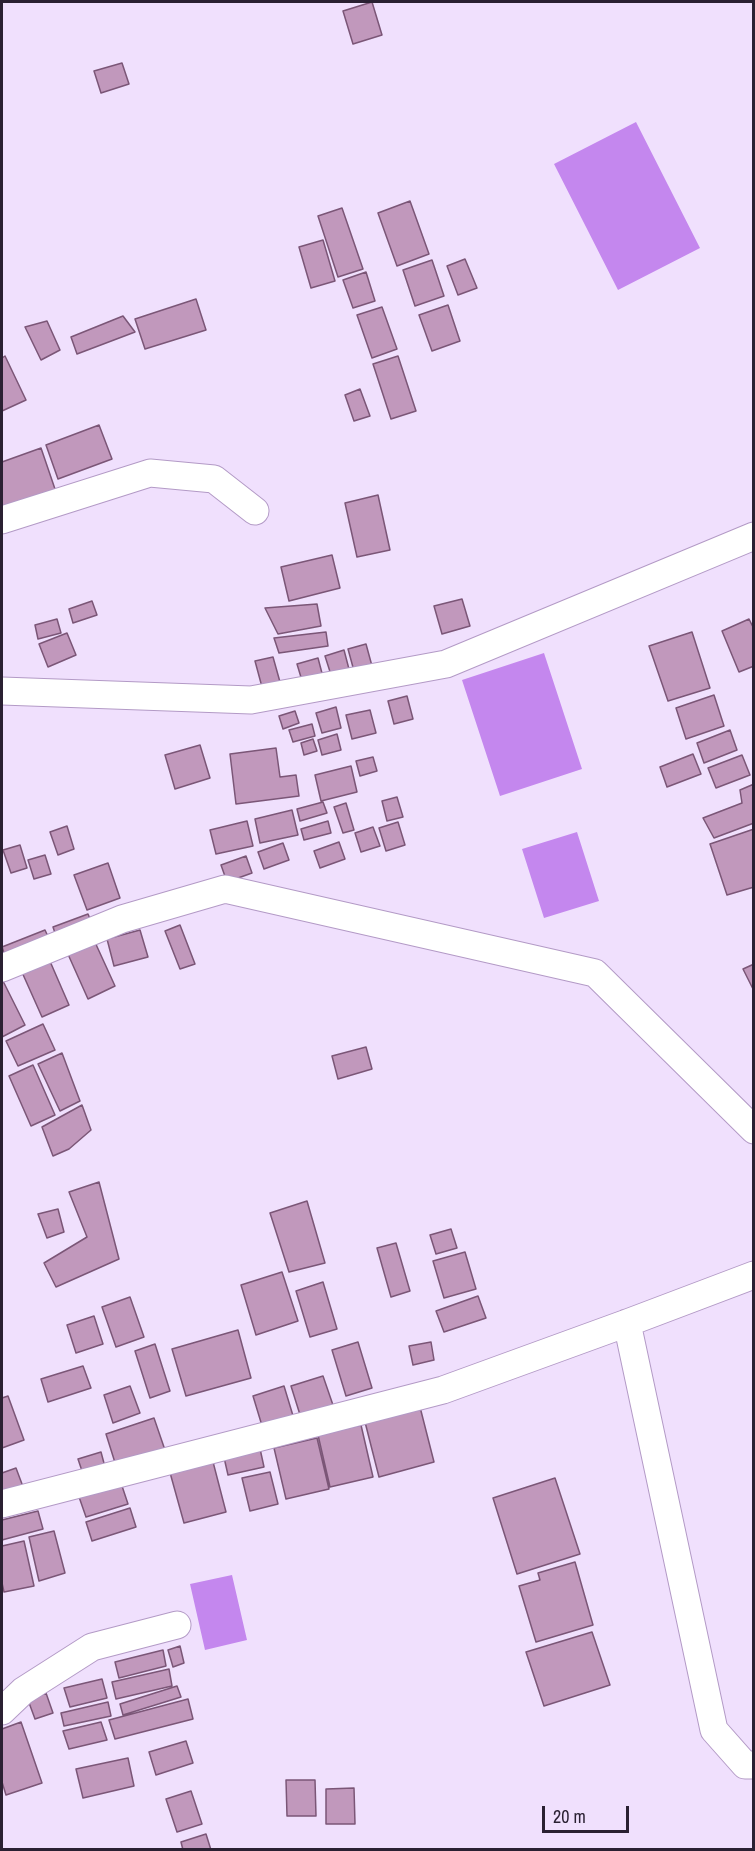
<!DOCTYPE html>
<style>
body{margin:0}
#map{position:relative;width:755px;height:1851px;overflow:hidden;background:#f0e0fd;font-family:"Archivo Narrow",sans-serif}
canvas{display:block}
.frame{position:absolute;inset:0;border:3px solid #2a2032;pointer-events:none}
.scale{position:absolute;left:542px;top:1806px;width:87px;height:27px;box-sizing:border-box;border:3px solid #2a2032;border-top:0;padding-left:8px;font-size:18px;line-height:21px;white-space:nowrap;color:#2a2032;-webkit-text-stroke:4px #f0e0fd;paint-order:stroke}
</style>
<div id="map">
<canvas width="755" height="1851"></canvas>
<div class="frame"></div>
<div class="scale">20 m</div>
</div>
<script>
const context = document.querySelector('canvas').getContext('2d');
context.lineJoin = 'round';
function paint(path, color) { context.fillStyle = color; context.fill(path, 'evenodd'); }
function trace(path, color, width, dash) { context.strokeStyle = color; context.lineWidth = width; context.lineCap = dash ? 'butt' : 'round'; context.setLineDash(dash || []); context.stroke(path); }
paint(new Path2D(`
 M636,122L700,248L618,290L554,164Z
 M544,653L582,769L500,796L462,680Z
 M577,832L599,901L544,918L522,849Z
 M232,1575L247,1640L205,1650L190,1584Z`), '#c487ee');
const building = new Path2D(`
 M372,2L382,35L353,44L343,11Z
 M122,63L129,84L101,93L94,71Z
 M410,201L429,254L397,266L378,213Z
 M342,208L363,269L338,277L318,216Z
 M323,240L335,281L311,288L299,247Z
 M465,259L477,288L458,295L447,266Z
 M432,260L444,296L415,306L403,270Z
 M366,272L375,301L353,308L343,280Z
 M196,299L206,330L145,349L135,319Z
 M448,305L460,341L432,351L419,315Z
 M382,307L397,349L372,358L357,315Z
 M123,316L135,332L77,354L71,337Z
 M47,321L60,350L41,360L25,327Z
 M5,356L26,400L2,411V358Z
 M398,356L416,411L391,419L373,364Z
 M360,389L370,416L354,421L345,395Z
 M99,425L112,459L58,479L46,445Z
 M41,448L56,492L2,512V462Z
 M378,495L390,550L357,557L345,503Z
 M332,555L340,588L289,601L281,567Z
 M462,599L470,626L442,634L434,606Z
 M92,601L97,615L73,623L69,609Z
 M317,604L321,626L278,634L265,608Z
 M57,619L61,633L38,639L35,625Z
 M749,619L754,629V666L739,672L722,631Z
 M326,632L328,646L279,653L274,638Z
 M692,632L710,688L668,701L649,646Z
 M67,633L76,655L48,667L39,644Z
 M366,644L372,666L354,671L348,649Z
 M344,650L350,673L332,678L325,656Z
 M273,657L280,682L262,687L255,661Z
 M318,658L323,677L303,684L297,664Z
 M714,695L724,726L686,739L676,708Z
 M407,696L413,719L394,724L388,701Z
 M336,707L341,728L322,733L316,713Z
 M370,710L376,733L352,739L346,715Z
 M295,711L299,723L283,729L279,716Z
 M312,724L315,736L293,742L289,730Z
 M730,730L737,750L704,763L697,743Z
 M337,734L341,750L322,755L318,740Z
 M313,739L317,751L304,755L301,743Z
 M200,745L210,778L175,789L165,755Z
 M276,748L280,777L296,775L299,796L236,804L230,754Z
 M693,754L701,774L667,787L660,767Z
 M742,755L750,775L716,788L708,768Z
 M373,757L377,771L360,776L356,761Z
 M351,766L357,792L321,801L315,775Z
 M754,784V823L714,838L703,818L742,803L740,790Z
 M397,797L403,817L387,821L382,801Z
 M323,802L327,813L300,821L297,809Z
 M346,803L354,830L343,833L334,807Z
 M292,810L298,835L260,843L255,819Z
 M247,821L253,846L216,854L210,830Z
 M328,821L331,833L304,840L301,829Z
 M398,822L405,845L386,851L379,828Z
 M67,826L74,849L58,855L50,832Z
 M373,827L380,846L361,852L355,833Z
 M754,829V887L727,895L710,844Z
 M339,842L345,859L320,868L314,851Z
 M283,843L289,860L264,869L258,852Z
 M20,845L27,868L11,873L3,850Z
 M45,855L51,874L34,879L28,860Z
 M246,856L252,873L227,882L221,865Z
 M108,863L120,898L87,910L74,875Z
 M88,914L93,926L57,939L53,927Z
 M180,925L195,964L180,969L165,931Z
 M45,930L51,943L7,961L2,947Z
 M140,930L148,957L114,966L107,939Z
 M94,940L115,986L88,999L67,952Z
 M49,959L69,1005L42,1017L21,970Z
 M754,964V991L743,969Z
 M2,979L25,1025L2,1037Z
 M43,1024L55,1050L18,1066L6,1041Z
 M366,1047L372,1069L338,1079L332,1056Z
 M62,1053L80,1101L60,1111L38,1064Z
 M33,1065L55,1115L31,1126L9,1076Z
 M82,1105L91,1130L69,1149L53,1156L42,1127Z
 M99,1182L119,1259L56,1287L44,1263L87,1237L69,1192Z
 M307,1201L325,1263L289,1272L270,1213Z
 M58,1209L64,1232L47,1238L38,1214Z
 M451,1229L457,1248L436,1254L430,1235Z
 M396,1243L410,1291L391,1297L377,1248Z
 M465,1252L476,1289L444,1298L433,1261Z
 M282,1272L298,1321L256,1335L241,1285Z
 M323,1282L337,1329L310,1337L296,1291Z
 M478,1296L486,1318L444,1332L436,1311Z
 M130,1297L144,1337L116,1347L102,1307Z
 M94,1316L103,1344L76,1353L67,1325Z
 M238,1330L251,1378L186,1396L172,1349Z
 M358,1342L372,1388L346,1396L332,1350Z
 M431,1342L434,1360L413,1365L409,1346Z
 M155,1344L170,1391L150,1398L135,1351Z
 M83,1366L91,1388L48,1402L41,1379Z
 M323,1376L334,1408L301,1418L291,1386Z
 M130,1386L140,1413L113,1423L104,1395Z
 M284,1386L294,1419L263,1429L253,1396Z
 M8,1396L24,1440L2,1448V1398Z
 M420,1407L434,1462L379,1477L365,1422Z
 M154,1418L166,1453L117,1469L106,1434Z
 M361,1425L373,1477L330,1487L318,1435Z
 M317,1438L329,1489L286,1499L274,1448Z
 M259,1444L264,1467L228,1475L223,1453Z
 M101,1452L105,1467L83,1474L78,1459Z
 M212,1458L226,1512L184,1523L169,1469Z
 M16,1468L25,1492L2,1494V1473Z
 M270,1472L278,1504L250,1511L242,1478Z
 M555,1478L580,1554L517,1574L493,1498Z
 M120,1480L128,1504L86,1517L78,1494Z
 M130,1508L136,1527L92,1541L86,1522Z
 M38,1511L43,1529L2,1540V1520Z
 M54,1531L65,1573L39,1581L29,1537Z
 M24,1541L34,1586L4,1592L2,1583V1546Z
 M575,1562L593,1625L536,1642L519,1586L540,1580L538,1573Z
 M592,1632L610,1685L544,1706L526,1652Z
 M180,1646L184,1663L173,1667L168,1650Z
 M163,1650L166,1666L119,1678L115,1662Z
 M169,1669L172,1686L116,1699L112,1682Z
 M102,1679L107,1698L70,1707L64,1688Z
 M177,1686L181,1697L123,1715L120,1704Z
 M46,1693L53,1713L35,1719L28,1700Z
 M188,1699L193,1719L115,1739L109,1720Z
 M108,1702L111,1716L64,1726L61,1713Z
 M21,1722L42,1783L6,1795L2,1782V1729Z
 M101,1722L107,1740L69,1749L63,1731Z
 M186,1741L193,1763L156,1775L149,1752Z
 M128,1758L134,1786L83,1798L76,1769Z
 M286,1780H315L316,1816H287Z
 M354,1788L355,1824H326V1789Z
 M191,1791L202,1824L177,1832L166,1799Z
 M206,1834L211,1850H183L181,1842Z`);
paint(building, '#c198bc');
trace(building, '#7b5677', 1.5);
const street = new Path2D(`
 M2,520L150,473L214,479L255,511
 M2,691L251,700L446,664L754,536
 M2,968L122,919L225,889L595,973L754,1130
 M627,1323L714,1730L745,1765H754
 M2,1504L443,1390L627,1323L754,1275
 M2,1711L23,1691L92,1647L177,1625`);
trace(street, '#b39ac6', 29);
trace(street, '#fff', 27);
</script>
